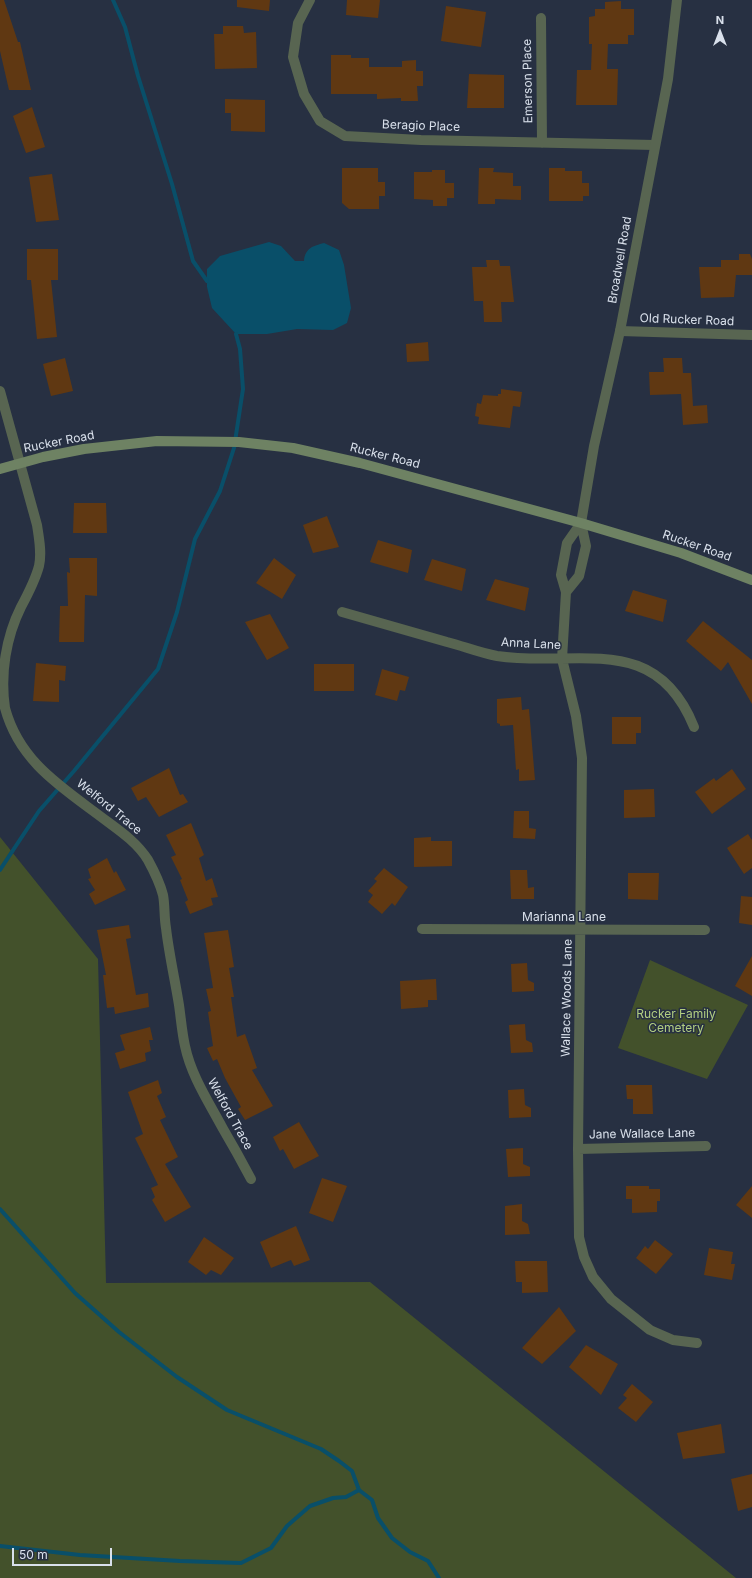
<!DOCTYPE html>
<style>
body{margin:0}
#map{position:relative;width:752px;height:1578px;overflow:hidden;background:#273042;font-family:Inter,sans-serif}
canvas{display:block}
.north{position:absolute;left:700px;top:12px;width:40px;height:40px;-webkit-text-stroke:3px #273042;paint-order:stroke;rotate:0deg;font-size:11px;font-weight:700;line-height:16px;text-align:center;color:#d9e0eb}
.north::after{content:'';display:block;margin:auto;width:14px;height:18px;background:#d9e0eb;clip-path:polygon(50% 0,100% 100%,50% 72%,0 100%)}
.scale{position:absolute;left:12px;top:1548px;width:100px;height:18px;box-sizing:border-box;border:2px solid #d9e0eb;border-top:0;padding-left:5px;font-size:12px;line-height:14px;white-space:nowrap;color:#d9e0eb;-webkit-text-stroke:3px #273042;paint-order:stroke}
</style>
<div id="map">
<canvas width="752" height="1578"></canvas>
<div class="north">N</div>
<div class="scale">50 m</div>
</div>
<script>
const context = document.querySelector('canvas').getContext('2d');
context.lineJoin = 'round';
function paint(path, color) { context.fillStyle = color; context.fill(path, 'evenodd'); }
function trace(path, color, width, dash) { context.strokeStyle = color; context.lineWidth = width; context.lineCap = dash ? 'butt' : 'round'; context.setLineDash(dash || []); context.stroke(path); }
function label(font, color, halo, rows, align = 'center') {
  context.font = font + ' Inter,sans-serif'; context.lineWidth = 3; context.setLineDash([]); context.textBaseline = 'middle'; context.strokeStyle = halo; context.fillStyle = color; for (const [text, x, y, turn = 0] of rows) {
    context.save(); context.translate(x, y); context.rotate((+turn || 0) * Math.PI / 180); context.textAlign = isNaN(turn) ? turn : align; if (halo) context.strokeText(text, 0, 0); context.fillText(text, 0, 0); context.restore();
  }
}
paint(new Path2D(`
 M0,837L98,959L106,1283L370,1282L736,1578H0Z
 M650,960L748,1005L707,1079L618,1048Z`), '#43512b');
paint(new Path2D(`
 M269,242L281,246L295,261H304C305,248 313,246 324,243L339,250L344,265L351,308L347,323L333,330L297,329L267,334H236L212,308L207,287V269L220,256Z`), '#094f69');
trace(new Path2D(`
 M113,0L125,27L138,76L172,184L193,261L207,281
 M0,870L39,811L74,771L158,669L177,612L195,539L220,491L234,448L243,389L240,349L236,334
 M0,1209L75,1293L119,1332L177,1377L227,1410L321,1449L339,1461L352,1471L359,1490L372,1500L378,1518L392,1538L410,1552L428,1561L439,1578
 M0,1546L80,1555L180,1561L241,1563L271,1548L287,1526L310,1506L333,1498L346,1497L359,1490`), '#094f69', 4);
paint(new Path2D(`
 M0,0H4L18,42H20L31,90H9L0,51Z
 M237,0H270L269,11L237,7Z
 M347,0H380L378,18L346,15Z
 M621,1V9H634V35H628V44H608L607,69H618L617,105H576L577,70H591L592,44H589V17L595,16V9H605V2Z
 M446,6L486,12L481,47L441,41Z
 M223,26H243L244,33L256,32L257,68L215,69L214,34H223Z
 M331,55H351V58H369V67H402V61L416,60V71H423V86H417L418,101H401V98L377,99V94H331Z
 M469,74L504,75V108H467Z
 M225,99L265,100V132L231,131V113H225Z
 M32,107L45,147L26,153L13,116Z
 M342,168H378V182H385V196H379V209H349L342,203Z
 M479,168H494L493,172L513,173V186H521V200L495,199V204H478Z
 M549,168H565V171H582V183H589V196H583V201H549Z
 M432,170H445V183H454V198H447V206H433V200L414,199V172H432Z
 M52,174L59,220L36,222L29,177Z
 M27,249H58V280H51L57,337L37,339L31,280H27Z
 M739,254H750L752,259V275H736L734,297L701,298L699,267H721V260H739Z
 M486,260H499L500,266H510L514,302H501L502,322H484L483,301H474L472,267H487Z
 M428,342L429,361L407,362L406,344Z
 M65,358L73,391L51,396L43,364Z
 M663,358H682L683,373H691L693,406L707,405L708,423L683,425L681,394L650,395L649,372H664Z
 M501,389L522,392L520,407L513,406L510,428L478,424L479,417L475,416L477,403L481,404L483,395L498,396V394H501Z
 M74,503H106L107,533H73Z
 M327,516L339,547L313,553L303,525Z
 M378,540L412,550L408,573L370,562Z
 M69,558H97V596L85,595L84,642H59L60,606H68L67,572L70,573Z
 M274,558L296,575L282,599L256,583Z
 M432,559L466,569L462,591L424,580Z
 M495,579L529,588L525,611L486,600Z
 M633,590L667,600L663,622L625,611Z
 M270,614L289,648L267,660L245,622Z
 M703,621L752,660V704L728,662L721,671L686,641Z
 M36,663L66,666L65,681L59,680V702L33,701Z
 M314,664H354V691H314Z
 M382,669L409,677L405,691L400,690L397,701L375,695Z
 M521,697L522,710L529,709L535,780L519,781V769L516,770L513,725L500,726V724L497,723V699Z
 M612,717H641V733H636V744H612Z
 M169,768L180,795L183,794L188,802L159,817L146,797L138,801L131,788Z
 M732,769L746,789L712,814L695,792L714,778L716,781Z
 M654,789L655,817L624,818V790Z
 M514,811H529V828L536,829L535,839L513,838Z
 M191,823L204,855L199,858L206,881L212,878L218,897L211,898L213,905L190,914L185,902L188,900L180,880L182,879L171,857L176,855L166,835Z
 M748,834L752,840V868L744,874L727,848Z
 M431,837V841H452V866L414,867V838Z
 M107,858L114,873L116,871L126,890L95,905L89,894L95,890L88,879L91,878L88,869Z
 M384,868L408,887L395,906L392,903L382,914L368,902L373,895L368,891L377,881L374,879Z
 M510,870H527L528,888L534,887V899H511Z
 M628,873H659L658,900L628,899Z
 M741,896L752,897V925L739,923Z
 M129,925L131,938L126,939L136,995L148,993L149,1007L115,1014L114,1007L107,1008L103,975H106L97,930Z
 M228,930L234,967L229,968L234,997H231L237,1037L245,1034L257,1068L252,1070L273,1106L245,1120L238,1109L241,1107L225,1078L217,1059L213,1061L207,1048L213,1046L208,1012L211,1011L206,989L213,988L204,933Z
 M752,956V996L735,986Z
 M527,963L528,980L534,983V991L512,992L511,964Z
 M436,979L437,1000H428V1007L401,1009L400,981Z
 M525,1024L526,1040L532,1043L533,1052L511,1053L509,1025Z
 M150,1027L153,1040H149L151,1051L145,1053L146,1061L120,1069L115,1053L125,1050L120,1035Z
 M158,1080L162,1093L157,1096L166,1117L160,1120L178,1157L165,1164L191,1207L165,1222L152,1200L155,1197L151,1188L158,1185L135,1138L143,1134L128,1092Z
 M626,1085H652L653,1114H633V1099H627Z
 M524,1089L525,1105L531,1108V1117L509,1118L508,1090Z
 M299,1122L319,1156L294,1169L283,1149L280,1151L273,1137Z
 M523,1148V1164L530,1167V1176L508,1177L506,1149Z
 M322,1178L347,1186L333,1222L309,1213Z
 M626,1186H649V1189H660V1201H657V1212L632,1213V1199H626Z
 M752,1186V1218L736,1205Z
 M522,1204V1221L528,1224L530,1234L505,1235V1206Z
 M296,1226L310,1260L294,1266L291,1260L271,1268L260,1242Z
 M204,1237L234,1258L221,1275L211,1270L206,1275L188,1262Z
 M655,1240L673,1254L656,1274L636,1258L645,1246L648,1249Z
 M709,1248L733,1252L731,1264H735L732,1280L704,1275Z
 M515,1261H547L548,1292L522,1293V1282H516Z
 M559,1307L576,1331L542,1364L522,1348Z
 M586,1345L618,1364L601,1395L569,1367Z
 M632,1384L653,1402L636,1422L618,1408L627,1398L623,1395Z
 M721,1424L725,1453L683,1459L677,1433Z
 M752,1474V1507L738,1511L731,1479Z`), '#603812');
trace(new Path2D(`
 M310,0L298,23L293,57L304,94L320,121L345,136L421,140L655,145
 M541,18L542,143
 M620,331L752,335
 M0,391L37,525C39,538 42,553 39,566C35,581 28,594 21,607C6,637 0,674 5,708C20,764 65,789 108,822C123,833 138,844 148,860C154,871 160,883 163,895C165,905 164,917 166,928C169,954 175,980 179,1005C181,1019 182,1033 185,1046C191,1075 208,1101 222,1127C232,1144 242,1162 251,1179
 M581,523L567,543L561,575L566,592L562,659L576,716L582,758L578,1149L579,1237L584,1257L593,1277L611,1299L650,1330L673,1340L697,1343
 M566,592L579,576L586,546L581,523
 M342,612C377,622 412,632 447,642C463,646 480,653 497,656C576,668 655,630 694,727
 M422,929L705,930
 M578,1149L706,1146`), '#586551', 10);
trace(new Path2D(`
 M581,523L594,446L620,331L668,79L677,0`), '#586551', 10);
trace(new Path2D(`
 M0,469L43,457L84,449L157,441L239,442L293,448L360,463L581,523L681,553L752,580`), '#6e8263', 10);
label('12px', '#d9e0eb', '#273042', [
 ["Emerson Place",528,81,-91],
 ["Beragio Place",421,126,2],
 ["Broadwell Road",620,260,-80],
 ["Old Rucker Road",687,320,2],
 ["Rucker Road",59,442,-11],
 ["Rucker Road",385,456,14],
 ["Rucker Road",697,546,19],
 ["Anna Lane",531,644,3],
 ["Welford Trace",109,807,39],
 ["Marianna Lane",564,917],
 ["Wallace Woods Lane",567,998,-89],
 ["Welford Trace",230,1114,61],
 ["Jane Wallace Lane",642,1134,-1]
]);
label('12px', '#b2ce81', '#273042', [
 ["Rucker Family",676,1014],
 ["Cemetery",676,1028]
]);
</script>
